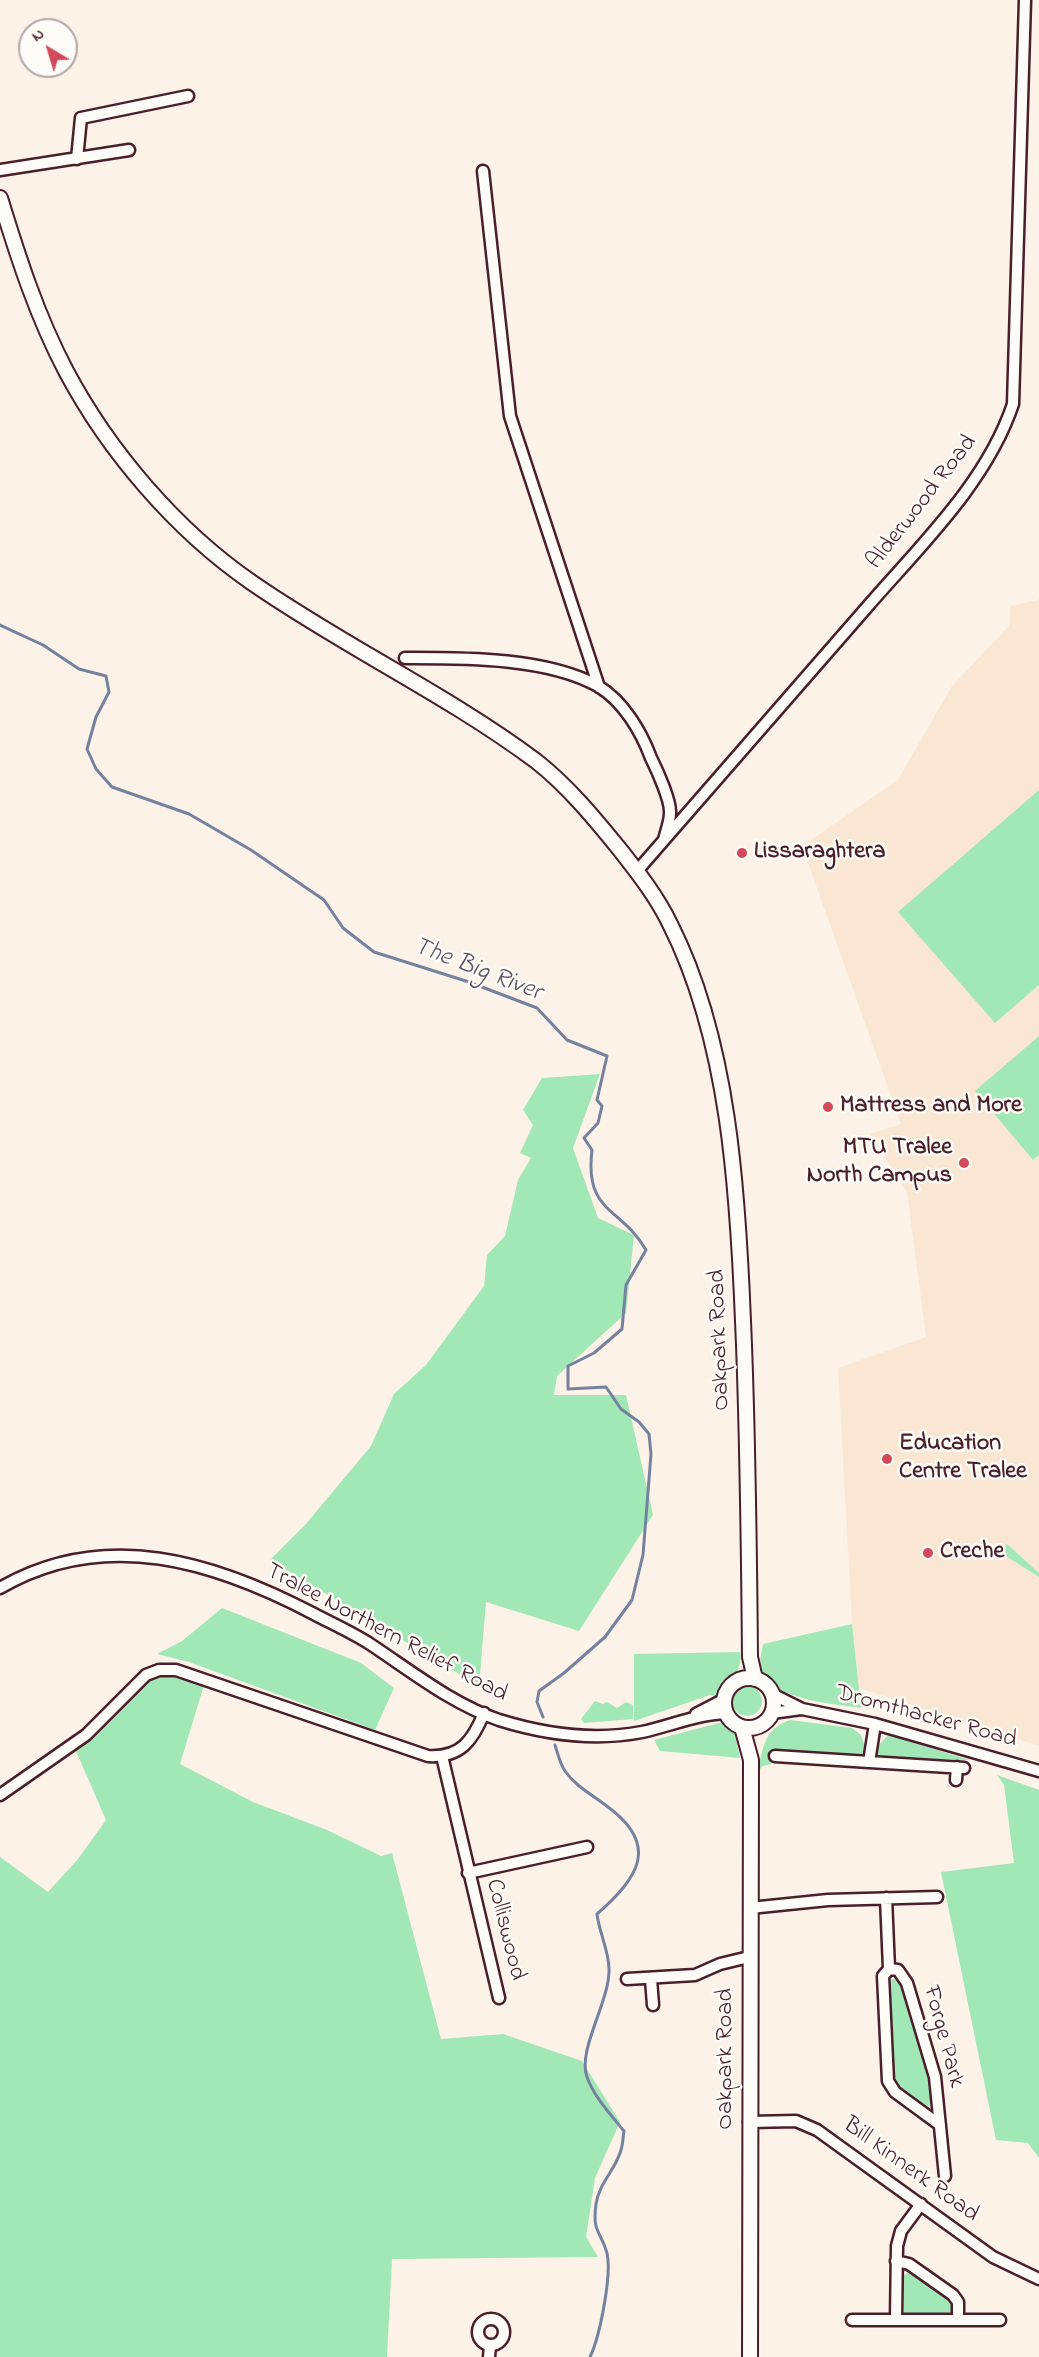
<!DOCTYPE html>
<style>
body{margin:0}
#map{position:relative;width:1039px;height:2357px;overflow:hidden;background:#fcf2e7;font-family:"Indie Flower",sans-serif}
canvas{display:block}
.north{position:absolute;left:18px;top:18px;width:60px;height:60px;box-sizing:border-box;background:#fdfcf7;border:2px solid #b5a4a5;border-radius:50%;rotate:322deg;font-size:16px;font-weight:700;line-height:24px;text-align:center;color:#4a1f2b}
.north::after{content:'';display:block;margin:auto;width:21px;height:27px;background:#d1495b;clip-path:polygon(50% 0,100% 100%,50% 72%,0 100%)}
</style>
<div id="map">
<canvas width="1039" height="2357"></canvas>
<div class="north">N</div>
</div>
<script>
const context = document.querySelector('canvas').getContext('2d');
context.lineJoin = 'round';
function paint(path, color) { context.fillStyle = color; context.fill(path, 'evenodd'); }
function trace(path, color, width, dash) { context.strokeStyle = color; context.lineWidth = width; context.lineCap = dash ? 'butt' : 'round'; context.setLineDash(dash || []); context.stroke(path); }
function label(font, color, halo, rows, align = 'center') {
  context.font = font + ' "Indie Flower",sans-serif'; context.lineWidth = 5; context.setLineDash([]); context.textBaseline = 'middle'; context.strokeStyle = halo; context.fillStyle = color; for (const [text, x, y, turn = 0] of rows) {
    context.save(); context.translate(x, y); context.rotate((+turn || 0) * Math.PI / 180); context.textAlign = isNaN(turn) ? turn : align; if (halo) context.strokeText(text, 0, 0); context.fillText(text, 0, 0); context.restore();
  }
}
paint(new Path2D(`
 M1039,596V1746L859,1688L852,1624L838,1368L926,1337L907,1192L870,1134L901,1124L802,846L898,780L952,686L1009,626L1011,606L1038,600Z`), '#fae7d3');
paint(new Path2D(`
 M1039,790V985L995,1023L898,912Z
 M1039,1036V1155L1033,1160L975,1091Z
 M600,1074L573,1148L598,1218L634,1235L626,1313L557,1376L554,1395H626L653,1515L579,1631L486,1602L479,1686L270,1560L305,1525L371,1446L394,1394L426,1365L484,1286L487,1255L505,1236L518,1180L531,1158L520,1153L533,1125L523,1110L542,1078Z
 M1007,1544L1039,1573V1577L1006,1556L1002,1549Z
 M222,1608L361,1663L394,1688L375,1730L189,1662L157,1654L182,1641Z
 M852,1624L861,1708C835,1704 768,1700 761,1667C759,1660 762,1651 763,1644Z
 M740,1652C744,1670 728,1684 718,1697L710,1695L634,1721V1654Z
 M175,1673L204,1685L180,1764L253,1802L327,1830L381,1856L392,1853L441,2039L503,2034L582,2061L620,2122L595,2178L586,2237L598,2257L392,2259L387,2357H0V1857L48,1892L78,1859L106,1820L76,1751L157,1674Z
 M732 1701a15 15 0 1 1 30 0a15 15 0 1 1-30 0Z
 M595,1701L603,1704L607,1702L617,1708L626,1702L633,1705V1719L584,1723L581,1719Z
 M790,1720L852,1728L861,1735L865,1747L861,1756L773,1750L771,1764L763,1766L757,1772C764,1748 763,1729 790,1720Z
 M719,1723H724L735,1734L740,1758L660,1751L654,1740Z
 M888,1735L970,1760L877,1757L878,1746Z
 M997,1775L1039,1790V2158L1028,2143L996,2140L941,1872L1014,1863L1004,1785Z
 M891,1979H899L904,1986C912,2011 942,2085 929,2106H921L892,2079L888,1984Z
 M907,2273H912L951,2302V2312L947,2315L904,2313L903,2276Z`), '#a1e8b6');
trace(new Path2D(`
 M0,625L43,645L79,669L106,676L109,692L96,717L87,749L96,769L112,787L189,814L251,850L324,900L343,928L374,952L469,982L537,1008L567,1040L607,1056L597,1100L602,1106L598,1123L584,1138L592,1150C584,1214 622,1207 646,1250L626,1285L622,1329L594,1353L568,1366V1389L606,1387L621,1409L639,1422L649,1434L651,1454L643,1555L632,1600L605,1637L564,1673L539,1691L537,1702L543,1717
 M555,1745C558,1754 560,1764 565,1771C576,1787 593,1795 608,1807C661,1846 637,1879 597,1914C599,1932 609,1951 609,1969C610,2001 577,2050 587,2077C594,2097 611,2115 624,2131C623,2137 623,2144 621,2150C616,2169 599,2183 596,2204C592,2233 601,2231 607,2253C612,2275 600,2336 590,2357`), '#74829f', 3);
const minor = new Path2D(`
 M77,159L81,118L188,96
 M0,170L129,150
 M483,171L510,416L599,687
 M405,658C463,658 546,657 598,686C623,701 641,731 651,758C657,770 671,801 670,813C670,822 666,831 664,840
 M637,871C714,783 791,695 868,606C921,545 987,482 1013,404L1025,0
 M0,1588C105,1527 215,1562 314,1614C333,1624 353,1633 370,1644C411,1671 452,1704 499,1720C544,1734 595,1741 642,1732C670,1726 697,1714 726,1713
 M772,1694L802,1709L875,1724L1039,1771
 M772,1713L801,1709
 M696,1714L725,1699
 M442,1756L499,1998
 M775,1756L964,1768
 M869,1762L875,1724
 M956,1780L957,1767
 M0,1795L86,1735L146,1675L159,1670H176L428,1756C461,1758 473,1740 484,1713
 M468,1873L587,1847
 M886,1898L889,1969L898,1970L907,1983L935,2077L945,2176
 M750,1908L828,1900L937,1897
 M889,1969L883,1976L888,2081L895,2092L940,2125
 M627,1979L695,1975L720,1964L749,1957
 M651,1979L653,2005
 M749,2122L796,2121L817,2130L993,2257L1039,2279
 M896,2261L909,2264L953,2295L958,2302V2320
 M478 2332a13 13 0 1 1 26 0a13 13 0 1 1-26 0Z
 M852,2320H1000
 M896,2320L897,2246L901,2231L921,2204
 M489,2357L490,2345`);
const major = new Path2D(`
 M0,198C18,257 37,316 66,371C109,452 176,530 251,582C343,646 446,694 536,761C568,786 595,819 621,851C639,874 657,897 670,924C729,1040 738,1193 743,1321C748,1433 749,1545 750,1657L755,1679
 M724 1703a25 25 0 1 1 50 0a25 25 0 1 1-50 0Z
 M742,1727L751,1760L750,2357`);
trace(minor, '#4a1f2b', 15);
trace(major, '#4a1f2b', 18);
trace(minor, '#fdfcf7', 10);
trace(major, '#fdfcf7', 14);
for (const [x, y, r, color] of [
 [742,853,6,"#d1495b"],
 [828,1107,6,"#d1495b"],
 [964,1163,6,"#d1495b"],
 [887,1459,6,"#d1495b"],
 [928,1553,6,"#d1495b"]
]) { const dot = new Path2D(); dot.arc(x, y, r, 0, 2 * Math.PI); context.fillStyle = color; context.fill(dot); trace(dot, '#fdfcf7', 2); }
label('24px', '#4a1f2b', '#fdfcf7', [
 ["Alderwood Road",923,503,-52],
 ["Oakpark Road",721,1340,-92],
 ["Tralee Northern Relief Road",386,1634,28],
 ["Dromthacker Road",926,1718,15],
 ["Colliswood",504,1930,76],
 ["Forge Park",942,2037,75],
 ["Oakpark Road",727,2059,-90],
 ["Bill Kinnerk Road",910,2171,36]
]);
label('bold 24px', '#4a1f2b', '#fdfcf7', [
 ["Lissaraghtera",754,853],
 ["Mattress and More",840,1107],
 ["MTU Tralee",952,1149,"right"],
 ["North Campus",952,1177,"right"],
 ["Education",899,1445],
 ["Centre Tralee",899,1473],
 ["Creche",940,1553]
], 'left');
label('italic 26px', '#5f5165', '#fdfcf7', [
 ["The Big River",477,971,21]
]);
</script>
